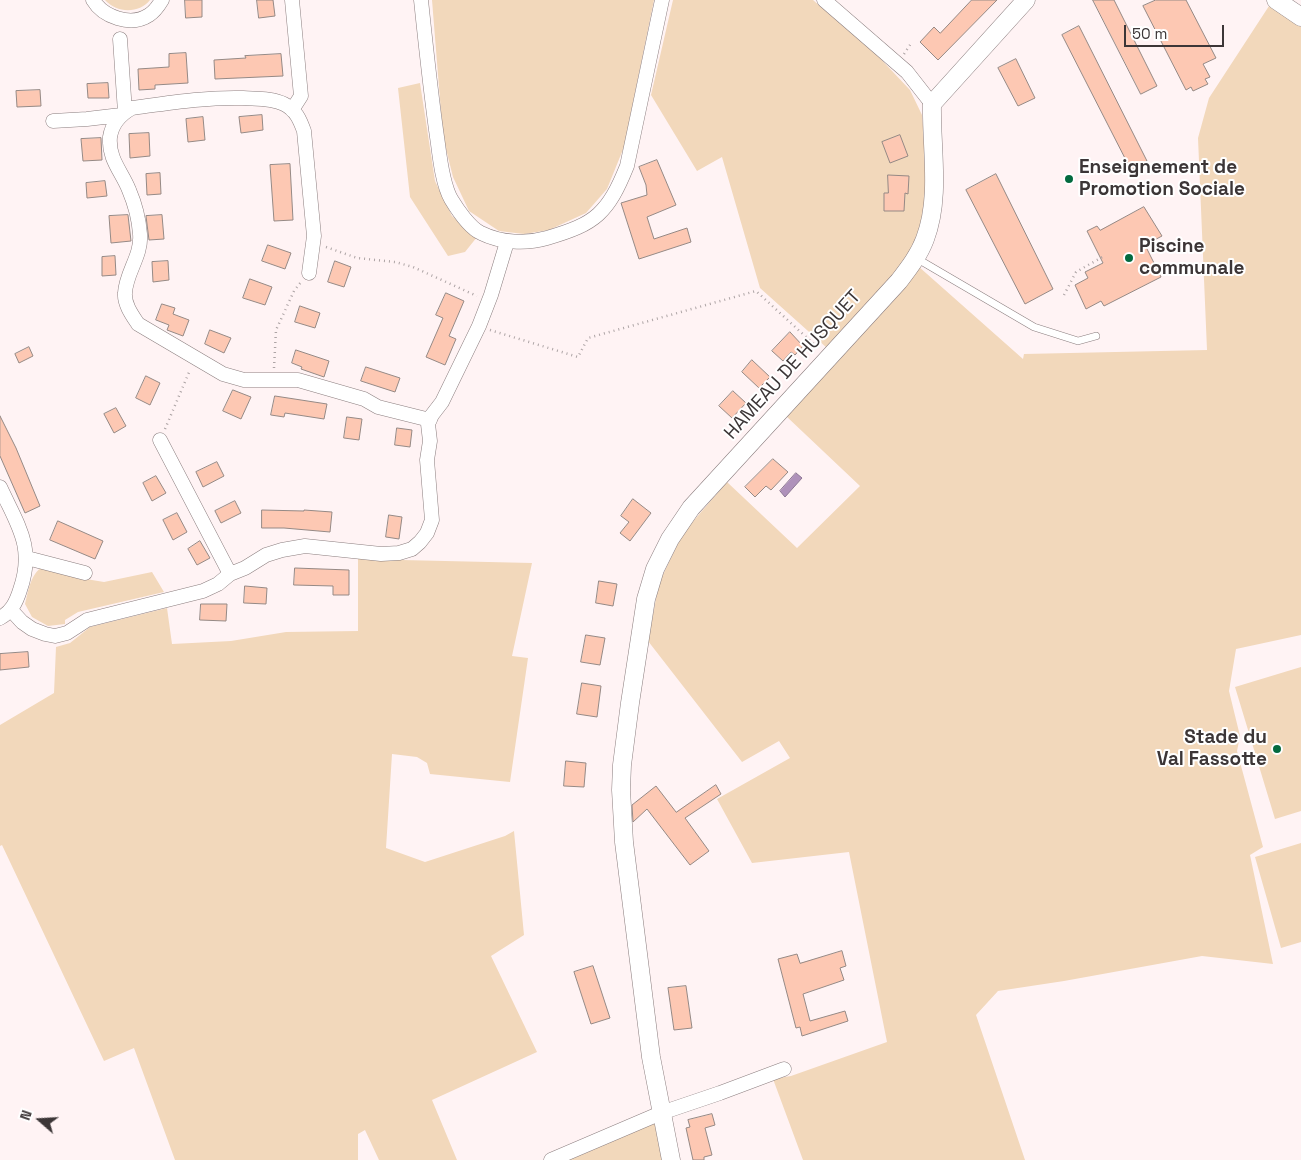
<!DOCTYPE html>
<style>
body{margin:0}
#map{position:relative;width:1301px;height:1160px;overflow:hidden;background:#fff3f4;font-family:"Space Grotesk",sans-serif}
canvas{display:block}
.north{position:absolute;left:15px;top:1095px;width:50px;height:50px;-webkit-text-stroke:4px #fff;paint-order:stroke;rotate:289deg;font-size:14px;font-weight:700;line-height:20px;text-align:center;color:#3c3637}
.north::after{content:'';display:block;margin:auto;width:18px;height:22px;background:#3c3637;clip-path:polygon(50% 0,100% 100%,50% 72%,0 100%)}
.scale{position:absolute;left:1124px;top:25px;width:100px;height:22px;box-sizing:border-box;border:2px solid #3c3637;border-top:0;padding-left:6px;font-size:15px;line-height:18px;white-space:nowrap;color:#3c3637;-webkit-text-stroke:4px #fff;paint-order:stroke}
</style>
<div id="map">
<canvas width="1301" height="1160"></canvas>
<div class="north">N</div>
<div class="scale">50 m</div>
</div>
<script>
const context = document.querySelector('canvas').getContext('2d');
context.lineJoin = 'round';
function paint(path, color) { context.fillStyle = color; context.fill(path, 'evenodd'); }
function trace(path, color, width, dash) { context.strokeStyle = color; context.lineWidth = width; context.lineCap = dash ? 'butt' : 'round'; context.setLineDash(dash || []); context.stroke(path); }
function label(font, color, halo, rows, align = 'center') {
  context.font = font + ' "Space Grotesk",sans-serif'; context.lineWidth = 4; context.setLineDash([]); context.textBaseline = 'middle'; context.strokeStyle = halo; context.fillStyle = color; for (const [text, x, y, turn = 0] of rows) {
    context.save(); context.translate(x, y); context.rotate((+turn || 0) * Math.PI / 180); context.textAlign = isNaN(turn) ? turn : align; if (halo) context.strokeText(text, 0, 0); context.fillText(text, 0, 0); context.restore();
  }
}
paint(new Path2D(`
 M105,0H150C139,14 116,13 105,0Z
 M432,0H654L624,147L607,189L586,213L549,230L524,234L499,231L469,211L453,177L443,137Z
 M673,0H813L877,55L910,90L922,115L926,161L925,219L909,257L827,348L760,288L722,157L697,171L651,95Z
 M1269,6L1301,27V635L1236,649L1229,691L1240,736L1237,751L1263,847L1250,855L1273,964L1202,956L1064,981L998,991L976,1015L1025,1160H803L773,1079L791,1076L887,1042L849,852L752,863L717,799L790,758L779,741L742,762L648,641L659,583L683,533L727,482L797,548L860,486L786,416L918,266L1023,359L1024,354L1207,350L1198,138L1209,98Z
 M420,83L435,181L452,216L477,237L465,252L448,256L410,197L398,88Z
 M358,559L532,563L512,656L528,658L510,782L430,774L427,763L417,757L392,754L386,848L425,862L505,836L514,831L524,935L491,956L537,1052L432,1100L457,1160H379L365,1130L358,1134V1160H175L134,1048L104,1061L2,845L0,846V725L54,693L56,647L70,643L90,627L167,608L172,644L231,641L286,632L358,631Z
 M43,567L86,579L104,582L152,572L164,592L78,612L65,620V624L48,626L32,617L25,604C28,592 31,572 43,567Z
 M1301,667V811L1275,819L1235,687Z
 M1301,843V942L1281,948L1255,857Z
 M649,1122L658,1125L665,1160H555Z`), '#f2d8bb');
const water = new Path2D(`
 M796,473L802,478L785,497L780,491Z`);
paint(water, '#af91ba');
trace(water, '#8c7693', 1);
const building = new Path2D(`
 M185,0H202V17L186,18Z
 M257,0H273L275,16L259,18Z
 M972,0H997L938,60L920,42L934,27L940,33Z
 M1093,0H1114L1157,86L1141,94Z
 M1156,0H1186L1216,58L1203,64L1210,77L1205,79L1208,84L1193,91L1191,87L1186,90L1143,6Z
 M1079,26L1147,161L1131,170L1062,35Z
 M186,53L188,83L155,85V89L139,90L138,69L169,67V54Z
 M281,54L283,76L215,79L214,60L246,58L245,56Z
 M1016,59L1035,98L1018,106L998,68Z
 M108,83L109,98H88L87,84Z
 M40,90L41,106L17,107L16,91Z
 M262,115L263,130L241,133L239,117Z
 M203,117L205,140L188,142L186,119Z
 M149,133L150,156L130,158L129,134Z
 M900,135L908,156L890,163L882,142Z
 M101,138L102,160L83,161L81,139Z
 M657,160L676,205L647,217L654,239L687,228L691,242L639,259L621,203L647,195L646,185L639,167Z
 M290,164L293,220L274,221L270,165Z
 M160,173L161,194L147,195L146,174Z
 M996,174L1053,289L1025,304L966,190Z
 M888,175L909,176L908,194L905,193L904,211H884V193H888Z
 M105,181L107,196L87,198L86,183Z
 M1144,207L1162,236L1145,245L1161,277L1104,306L1101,301L1086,309L1075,285L1088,278L1085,272L1103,263L1087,231L1097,226L1100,230Z
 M128,215L131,241L111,243L109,216Z
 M162,215L164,239L149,240L146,216Z
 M268,245L291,253L285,269L262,261Z
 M115,256L116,275L102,276V257Z
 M168,261L169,280L153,282L152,262Z
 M335,261L351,267L344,287L328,282Z
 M250,279L272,287L265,305L243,298Z
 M446,293L464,301L449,336L456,339L445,365L426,357L443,318L436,315Z
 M162,304L175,308L173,314L189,320L183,336L167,330L169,325L156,320Z
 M300,306L320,313L315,328L295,322Z
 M210,330L231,338L224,353L205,344Z
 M790,332L803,346L795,355L791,352L783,361L772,351Z
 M29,347L33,356L19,363L15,354Z
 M296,350L329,361L324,377L301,369L302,367L292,363Z
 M752,360L770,377L759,388L742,372Z
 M366,367L400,378L395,392L361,381Z
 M146,376L160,383L150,405L136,398Z
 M233,390L251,397L241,419L223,411Z
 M733,391L746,403L732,418L719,406Z
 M275,396L327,404L324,419L285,413L284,417L271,415Z
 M116,408L126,426L114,433L104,414Z
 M0,416L16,448L40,506L25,513L0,456Z
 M347,417L362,419L359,440L344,438Z
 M397,428L412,430L410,447L395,445Z
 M773,459L788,472L771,490L766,486L755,497L745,487Z
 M217,462L224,476L203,487L196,472Z
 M156,476L166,493L152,501L143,483Z
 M633,499L651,513L630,541L620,533L629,522L621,516Z
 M235,501L241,513L221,523L215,511Z
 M262,510L304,511V510L332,512L330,532L284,528H262Z
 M177,513L187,532L173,540L163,520Z
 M389,515L402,517L399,539L386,537Z
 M58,521L103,541L95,559L50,540Z
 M200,541L210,558L197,565L188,549Z
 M295,568L349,570V595H333V586L294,585Z
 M599,581L617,584L613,606L596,603Z
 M245,586L267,588L266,604L244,603Z
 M201,604H227L226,621L200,620Z
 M586,635L605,638L600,665L581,662Z
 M28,652L29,667L0,670V654Z
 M582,683L601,686L597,717L577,714Z
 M566,761L586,763L584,787L564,786Z
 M716,785L721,794L685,818L709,851L690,865L647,809L633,822L632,805L656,786L676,812Z
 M842,951L846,966L840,968L844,980L803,994L810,1021L845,1011L848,1021L802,1036L800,1027L796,1028L778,959L797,954L800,963Z
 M593,966L610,1018L591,1024L574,972Z
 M686,986L692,1028L674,1030L668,988Z
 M712,1114L715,1125L705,1128L712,1155L704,1157V1160H693L686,1128L690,1127L688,1120Z`);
paint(building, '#fdc8b3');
trace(building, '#958985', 1);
const service = new Path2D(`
 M916,258L1034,327L1078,341L1096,336`);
const minor = new Path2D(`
 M93,0C103,17 131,27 149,15C154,12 159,5 162,0
 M292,0L301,96L292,110
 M421,0C426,48 431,96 438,144C440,160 443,185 451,199C457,209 470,228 481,233C501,243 526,244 547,238C596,224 608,213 627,166L662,0
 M824,0L907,72L932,104
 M120,39L125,112
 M53,121L87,119L121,115
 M309,273L314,236L304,131C300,120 296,110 284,104C272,98 256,99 243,98C205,97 169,103 132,108C121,114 112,124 110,137C108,159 122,172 129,190C135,204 139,220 140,234C142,256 126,272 125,293C124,304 132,315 138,324L223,374L244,380H298L364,399L378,407L430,420
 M160,440L230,574
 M0,487C18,526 35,547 20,590C16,603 11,612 0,618
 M27,558L85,573
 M11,610L22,622L32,629L45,634L55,636L67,633L87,620L203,591L218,584L230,574L245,568L266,555L282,550L305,546L381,554L399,553L412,549L420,542L427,533L432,520L427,460L430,441L428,424L432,415L442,402L479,326L491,295L507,242
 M551,1160L661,1113L720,1093L784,1069`);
const tertiary = new Path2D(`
 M1276,0L1301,17
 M671,1160L651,1057L624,842L621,790L622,765L630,703L646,599L655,569L670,539L691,508L899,281C909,268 919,255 925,239C941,197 931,148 932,104L1026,0`);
trace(service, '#8b7e7f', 8);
trace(minor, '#8b7e7f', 15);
trace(tertiary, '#8b7e7f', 19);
trace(new Path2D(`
 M904,54L912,42
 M326,247L357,258L395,262L413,267L477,296
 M1064,295L1076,272L1104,256
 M490,330L578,357L588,338L756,291L817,347
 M274,368L276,330L294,291L301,282
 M165,429L190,370`), '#ada4a5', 2.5, [1, 4]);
trace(service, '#fff', 7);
trace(minor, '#fff', 14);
trace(tertiary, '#fff', 18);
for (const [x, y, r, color] of [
 [1069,179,5,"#036a3f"],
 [1129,258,5,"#036a3f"],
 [1277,749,5,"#036a3f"]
]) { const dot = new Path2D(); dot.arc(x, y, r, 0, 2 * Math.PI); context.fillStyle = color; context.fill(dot); trace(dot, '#fff', 2); }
label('bold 19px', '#3c3637', '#fff', [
 ["Enseignement de",1079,168],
 ["Promotion Sociale",1079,190],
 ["Piscine",1139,247],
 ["communale",1139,269],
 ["Stade du",1267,738,"right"],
 ["Val Fassotte",1267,760,"right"]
], 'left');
label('19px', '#3c3637', '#fff', [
 ["HAMEAU DE HUSQUET",793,365,-48]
]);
</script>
